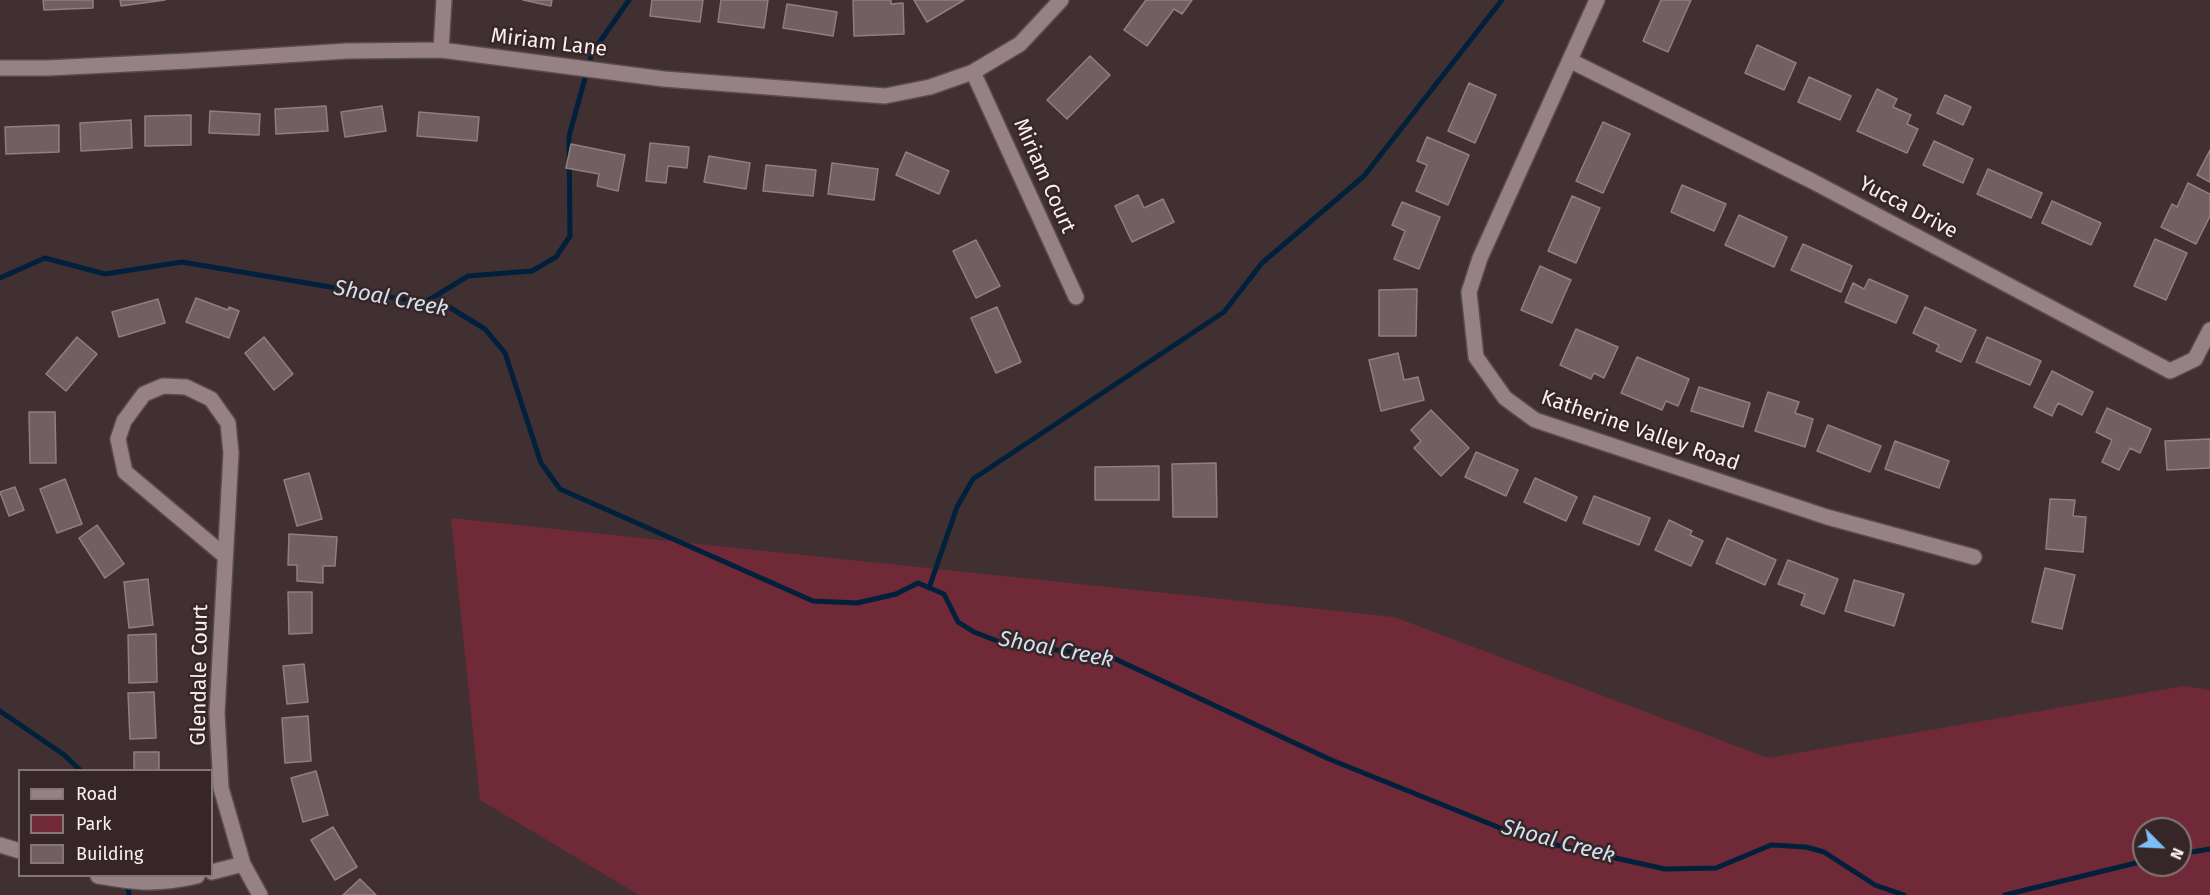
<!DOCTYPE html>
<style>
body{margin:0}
#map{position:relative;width:2210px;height:895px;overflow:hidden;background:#413032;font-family:"Fira Sans",sans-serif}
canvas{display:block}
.legend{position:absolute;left:18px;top:769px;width:195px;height:108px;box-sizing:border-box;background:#362628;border:2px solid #857778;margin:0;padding:8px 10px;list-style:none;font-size:18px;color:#fbf0f1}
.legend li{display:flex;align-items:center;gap:12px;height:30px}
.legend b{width:30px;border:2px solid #857778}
.north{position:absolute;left:2132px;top:817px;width:60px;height:60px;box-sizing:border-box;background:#362628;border:2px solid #857778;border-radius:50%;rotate:114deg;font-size:16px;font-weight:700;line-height:24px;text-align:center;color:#fbf0f1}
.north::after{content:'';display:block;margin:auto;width:21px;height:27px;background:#7bbef8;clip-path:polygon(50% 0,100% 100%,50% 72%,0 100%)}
</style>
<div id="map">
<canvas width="2210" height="895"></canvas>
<ul class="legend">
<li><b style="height:8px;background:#968284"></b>Road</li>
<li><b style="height:16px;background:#702937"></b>Park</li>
<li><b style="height:16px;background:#725f61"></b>Building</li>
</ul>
<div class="north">N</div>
</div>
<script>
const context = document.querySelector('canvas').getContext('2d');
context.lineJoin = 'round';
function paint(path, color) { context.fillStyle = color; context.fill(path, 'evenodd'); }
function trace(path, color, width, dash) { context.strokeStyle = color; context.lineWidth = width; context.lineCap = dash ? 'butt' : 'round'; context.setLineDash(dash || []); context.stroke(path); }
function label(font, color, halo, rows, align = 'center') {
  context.font = font + ' "Fira Sans",sans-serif'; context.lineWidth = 5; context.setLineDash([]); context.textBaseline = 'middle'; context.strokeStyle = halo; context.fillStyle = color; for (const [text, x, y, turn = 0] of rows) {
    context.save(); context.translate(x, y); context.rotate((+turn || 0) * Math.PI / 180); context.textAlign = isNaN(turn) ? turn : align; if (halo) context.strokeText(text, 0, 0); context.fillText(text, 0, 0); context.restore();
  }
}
paint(new Path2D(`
 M451,518L1394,617L1768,758L2184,686L2210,690V895H639L480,800ZM2144,829H2180V865H2144Z`), '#702937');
trace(new Path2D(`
 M0,278L45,258L105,274L182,262L449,307L485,329L505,353L541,463L560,489L813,601L857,603L896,594L918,583L944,594L958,622L974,632L1005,644L1109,656L1329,759L1525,838L1665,869L1716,868L1771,845L1806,847L1824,852L1875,885L1904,895
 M424,303L468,276L532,271L556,257L570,236L569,136L592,53L629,0
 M929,588L957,507L973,479L1224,312L1262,263L1364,176L1502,0
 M0,711L63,754L80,770
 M2180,854L2210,849
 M127,882L129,895
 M2005,895L2144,861`), '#00203b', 5);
const building = new Path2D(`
 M43,0H93V8L44,10Z
 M120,0H165L121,6Z
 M523,0H552L551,6Z
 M652,0H703L700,22L650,16Z
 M721,0H768L764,28L718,22Z
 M853,0H891V4L903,3L904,34L854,36Z
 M914,0H964L927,22Z
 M1146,0H1192L1182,14L1174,9L1147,46L1124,30Z
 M1661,0H1691L1668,52L1643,41Z
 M787,4L837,12L833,36L783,28Z
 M1757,45L1796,63L1784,90L1745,73Z
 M1090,56L1110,75L1067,119L1047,100Z
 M1809,77L1851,96L1840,120L1798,102Z
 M1469,83L1496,95L1475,143L1448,131Z
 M1877,89L1897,99L1893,107L1911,115L1907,124L1918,129L1907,153L1857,131Z
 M1945,95L1971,107L1963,125L1937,113Z
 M326,106L328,131L276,134L275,109Z
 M382,106L386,131L345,137L341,112Z
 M210,111L260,114L259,135L209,133Z
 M419,112L479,117L477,141L417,136Z
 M191,115V145L145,146V116Z
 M131,120L132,148L81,151L80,123Z
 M1603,122L1630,134L1603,193L1576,181Z
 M59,125V152L6,154L5,127Z
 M1427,137L1469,155L1448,205L1416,191L1427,165L1417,161Z
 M1934,141L1973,159L1963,183L1923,165Z
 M650,143L689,147L687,168L668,166L666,183L646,181Z
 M571,144L625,155L618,191L597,186L599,174L566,168Z
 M2210,150V182L2197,175Z
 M906,152L949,171L939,194L896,175Z
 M709,156L750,163L746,189L704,182Z
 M832,163L878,169L874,200L828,194Z
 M766,165L816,170L813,196L763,191Z
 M1988,169L2042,193L2031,218L1977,194Z
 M2188,183L2210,194V216L2196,244L2161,227L2172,204L2177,207Z
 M1682,185L1726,204L1714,231L1671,212Z
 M1138,195L1144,208L1163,199L1174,222L1132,242L1115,206Z
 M1572,196L1600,208L1576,263L1548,251Z
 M2052,201L2101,223L2091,245L2042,223Z
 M1402,202L1440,217L1419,269L1394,259L1405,231L1392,225Z
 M1739,215L1787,237L1774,267L1725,245Z
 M2155,239L2187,253L2166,300L2134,286Z
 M976,240L1000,286L976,298L953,251Z
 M1803,244L1852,266L1841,292L1791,270Z
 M1540,266L1571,280L1552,323L1521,310Z
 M1869,279L1908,296L1896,323L1845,302L1853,283L1864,289Z
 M1417,289L1416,336H1379V290Z
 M196,298L228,310L229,307L239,311L229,338L186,322Z
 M158,299L165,323L119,337L112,312Z
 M997,307L1021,362L996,373L971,318Z
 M1925,307L1976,330L1961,362L1936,351L1939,345L1913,333Z
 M1576,329L1618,347L1604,378L1594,373L1591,379L1560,365Z
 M77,337L97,354L66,391L46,374Z
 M264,337L293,374L274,390L245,353Z
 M1987,337L2041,361L2030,385L1976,362Z
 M1398,353L1404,380L1418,377L1424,400L1381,411L1369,360Z
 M1637,357L1689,379L1678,406L1666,401L1662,410L1621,393Z
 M2052,371L2093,392L2082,415L2058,403L2052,416L2034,407Z
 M1699,387L1750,403L1743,427L1691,411Z
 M1768,392L1799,402L1795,413L1813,419L1805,447L1755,431Z
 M2107,408L2151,429L2140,453L2130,448L2119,470L2102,462L2112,440L2096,432Z
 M1431,410L1469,448L1441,476L1414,448L1421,441L1411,430Z
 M29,412H55L56,463H30Z
 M1828,425L1881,446L1870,472L1817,451Z
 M2210,439V468L2167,470L2165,441Z
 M1895,441L1949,461L1939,488L1885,469Z
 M1476,452L1518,470L1506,496L1465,477Z
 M1216,463L1217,517H1173L1172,464Z
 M1159,466V500H1095V467Z
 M309,473L322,519L297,526L284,480Z
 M1535,478L1577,497L1566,521L1524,502Z
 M65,479L82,524L57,533L40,489Z
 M15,487L24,510L9,516L0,492Z
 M1594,496L1650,518L1639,545L1583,523Z
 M2050,499L2075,500L2073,516L2086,517L2083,552L2046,549Z
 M1669,520L1692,531L1690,535L1703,541L1691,566L1655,550Z
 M97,525L124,564L105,578L79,538Z
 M289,534L337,537L335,566H323V583L297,581V565H288Z
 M1727,538L1776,560L1765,585L1716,563Z
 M1788,560L1838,579L1824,614L1801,605L1805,594L1778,584Z
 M2045,568L2075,575L2062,629L2032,622Z
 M148,579L153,625L129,628L124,582Z
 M1854,580L1904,594L1894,626L1845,611Z
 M288,592H312V633L289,634Z
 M156,634L157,682L129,683L128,635Z
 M304,664L308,702L287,704L283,666Z
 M154,692L156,738L130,739L128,693Z
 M308,716L311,761L285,763L282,718Z
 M134,752H159V770H134Z
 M316,771L328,815L303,822L291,778Z
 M333,827L357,867L335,880L311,840Z
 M360,879L376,895H343Z`);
paint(building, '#725f61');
trace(building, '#927e80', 1.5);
const minor = new Path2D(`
 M1597,0L1480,258L1469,292L1476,357L1505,398L1535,420L1827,517L1974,557
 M441,50L444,0
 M1571,61L1812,181L2170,371L2195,359L2210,330
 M0,68H48L188,61L347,51L441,50L664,79L885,96L930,87L973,72L1020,44L1061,0
 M973,72L1076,297
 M225,556L125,472L118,439L124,421L144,394L163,386L186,387L211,399L228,423L231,453L217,713L221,788L243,864L260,895
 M0,845L20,851
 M212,872L243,864
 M98,876C137,883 158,885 197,876`);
trace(minor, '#5a4c4e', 18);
trace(minor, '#968284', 15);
label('21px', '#fbf0f1', '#362628', [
 ["Miriam Lane",549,43,7],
 ["Miriam Court",1044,176,66],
 ["Yucca Drive",1908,208,28],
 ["Katherine Valley Road",1640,431,19],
 ["Glendale Court",200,675,-89]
]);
label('italic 22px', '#d0e1f0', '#362628', [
 ["Shoal Creek",391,299,11],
 ["Shoal Creek",1056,650,11],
 ["Shoal Creek",1558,842,15]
]);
</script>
